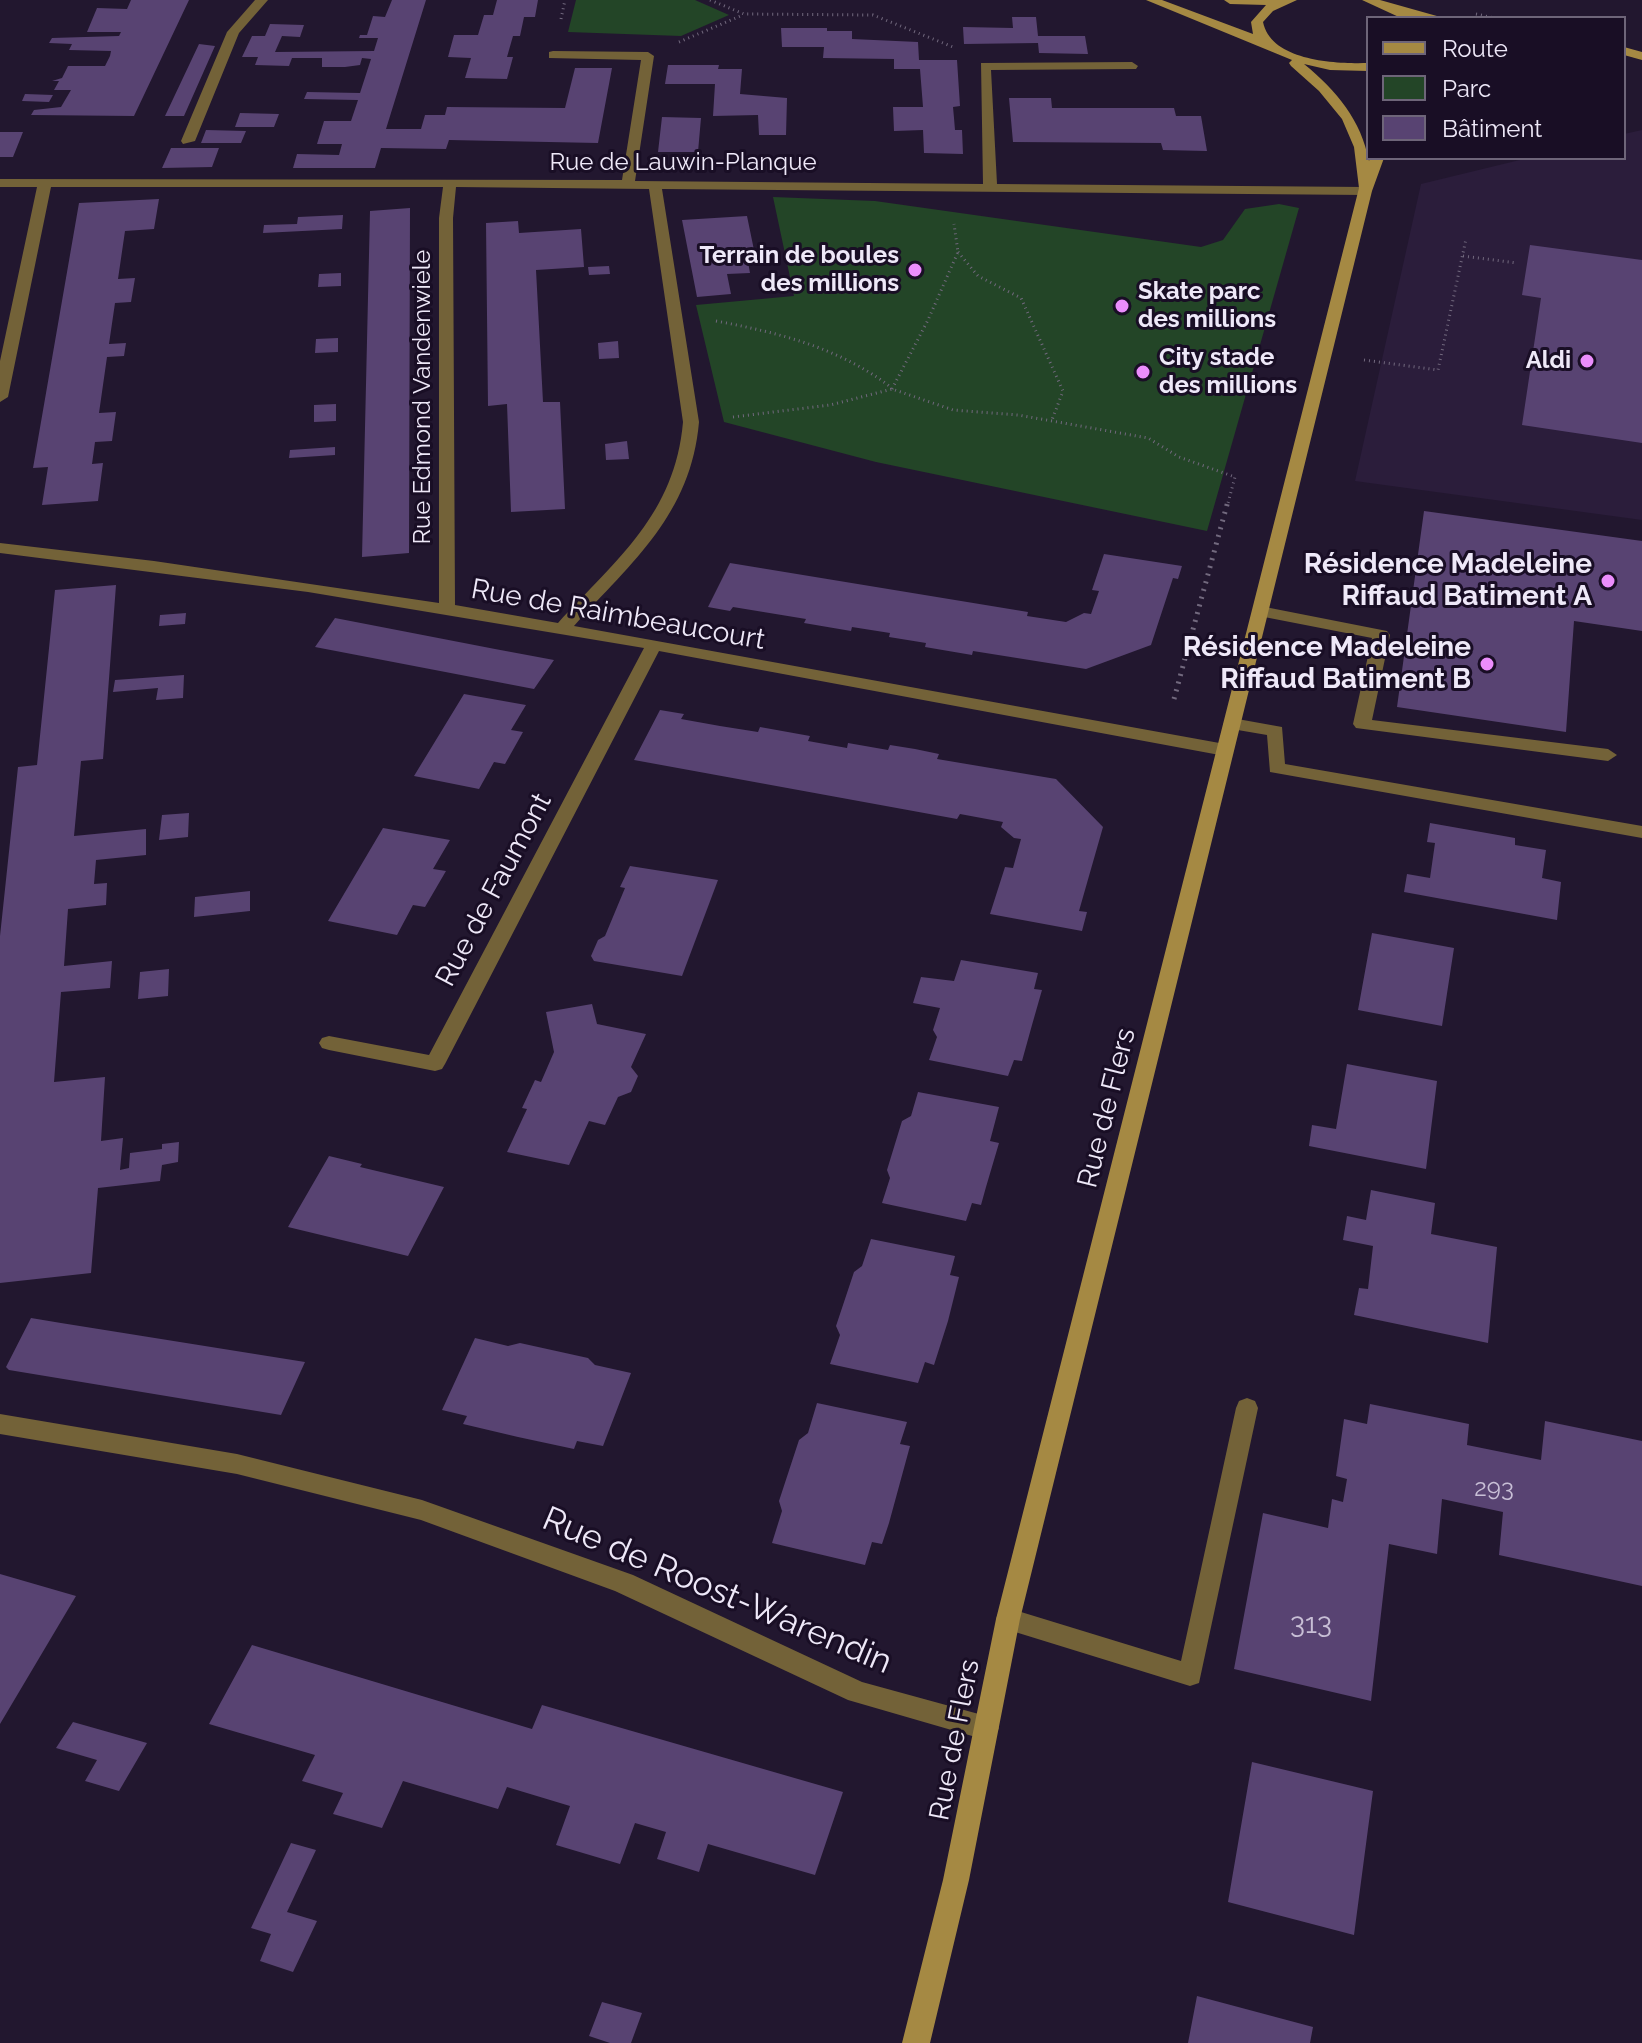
<!DOCTYPE html>
<meta charset="utf-8">
<style>
body{margin:0}
#map{position:relative;width:1642px;height:2043px;overflow:hidden;background:#22172f;font-family:Raleway,sans-serif}
canvas{display:block}
.legend{position:absolute;left:1366px;top:16px;width:260px;height:144px;box-sizing:border-box;background:#190e25;border:2px solid #6e6579;margin:0;padding:10px 14px;list-style:none;font-size:24px;color:#eee8f8}
.legend li{display:flex;align-items:center;gap:16px;height:40px}
.legend b{width:40px;border:2px solid #6e6579}
</style>
<div id="map">
<canvas width="1642" height="2043"></canvas>
<ul class="legend">
<li><b style="height:10px;background:#a58943"></b>Route</li>
<li><b style="height:22px;background:#234527"></b>Parc</li>
<li><b style="height:22px;background:#584372"></b>Bâtiment</li>
</ul>
</div>
<script>
const context = document.querySelector('canvas').getContext('2d');
context.lineJoin = 'round';
function paint(path, color) { context.fillStyle = color; context.fill(path, 'evenodd'); }
function trace(path, color, width, dash) { context.strokeStyle = color; context.lineWidth = width; context.lineCap = dash ? 'butt' : 'round'; context.setLineDash(dash || []); context.stroke(path); }
function label(font, color, halo, rows, align = 'center') {
  context.font = font + ' Raleway,sans-serif'; context.lineWidth = 6; context.setLineDash([]); context.textBaseline = 'middle'; context.strokeStyle = halo; context.fillStyle = color; for (const [text, x, y, turn = 0] of rows) {
    context.save(); context.translate(x, y); context.rotate((+turn || 0) * Math.PI / 180); context.textAlign = isNaN(turn) ? turn : align; if (halo) context.strokeText(text, 0, 0); context.fillText(text, 0, 0); context.restore();
  }
}
paint(new Path2D(`
 M1642,130V520L1355,481L1421,184L1528,158H1624V134Z`), '#2b1d3b');
paint(new Path2D(`
 M576,0H695L729,15L681,36L568,32Z
 M773,197L875,201L1201,247L1223,240L1245,209L1279,204L1299,208L1207,531L876,462L724,422L696,305L794,296Z`), '#234527');
paint(new Path2D(`
 M131,0H189L134,116L31,115L34,110L61,107L71,90H54L59,81H52L62,78L68,66H105L110,56L111,51L69,50L72,44L49,43L52,38L119,36L121,32H87L97,8L127,9Z
 M392,0H426L386,129H421L425,115H445L447,107L565,108L575,68H612L598,143L449,140L446,149L381,148L375,168H293L297,154L339,155L342,144H317L324,121H351L358,100L304,99L307,92L360,93L371,59L362,58L360,65L345,67H322V58H292L289,66L255,65L258,57H242L252,36H265L270,24L304,25L300,37L282,36L275,52L374,51L378,38H359L360,35H367L373,16L385,17Z
 M497,0H538L535,17H524L520,36H513L507,57H513L507,79L465,78L471,58L448,57L454,35H478L484,15H493Z
 M1012,17H1036L1038,36H1085L1088,54L1039,53L1038,43L964,44L963,27L1013,28Z
 M781,28H827V31H852V39L918,42L919,60H957L960,106L953,107L954,118L955,130H962L963,154L924,153L923,130L894,131L893,107H923L920,69H894V59L823,58L824,47H782Z
 M199,44L215,46L184,116H165Z
 M668,65H719L718,69H742L740,94L787,98L786,135H759L758,115L713,116L715,84H665Z
 M25,94L53,95L49,102L22,101Z
 M1009,98H1051L1052,108H1174L1176,116H1201L1207,151L1163,150L1161,143L1013,142Z
 M240,113L279,114L274,127H235Z
 M662,117L701,118L698,152H658Z
 M206,130L246,131L241,143H201Z
 M0,132H23L13,157H0Z
 M171,148H219L212,167L162,168Z
 M159,199L154,229L125,231L118,279L135,278L131,302L115,303L109,344L126,343L124,356L107,357L99,413L116,412L112,441L95,442L92,464L103,463L98,501L42,505L48,467L33,468L79,203Z
 M410,208L409,553L362,557L370,211Z
 M343,215L342,229L263,233L264,225L297,224L298,217Z
 M747,216L754,250L746,251L750,273L727,274L731,294L697,297L682,220Z
 M518,221L519,233L581,229L584,267L536,270L543,402H560L565,509L511,512L507,404L488,406L486,223Z
 M1530,245L1642,260V443L1522,425L1541,298L1522,295Z
 M609,266L610,274L589,275L588,267Z
 M341,273V286L318,287L319,274Z
 M338,338V352L315,353L316,339Z
 M618,341L619,358L599,359L598,343Z
 M336,404V421L314,422V405Z
 M627,441L629,459L606,460L605,444Z
 M335,447V455L289,458L290,450Z
 M1424,511L1642,541V631L1574,621L1566,732L1397,707Z
 M1104,554L1182,566L1178,579L1173,578L1151,645L1086,669L973,651L972,655L925,647L926,643L889,637L890,633L852,627L851,631L804,623L806,619L733,607L730,611L708,607L730,563L1028,612L1027,616L1066,622L1084,613L1091,614L1099,591L1092,590Z
 M116,585L103,759L81,761L74,836L146,829V855L96,860L94,884L107,883L106,905L68,909L64,966L112,961L110,988L61,992L54,1082L105,1077L101,1141L123,1138L120,1170L129,1168L130,1153L162,1149V1144L179,1142L178,1162L162,1165L160,1181L98,1188L91,1273L0,1283V936L18,767L37,765L55,590Z
 M186,613L185,624L159,626L160,615Z
 M335,618L495,649L554,660L534,689L315,647Z
 M184,675L183,698L156,700L158,688L113,692L115,680Z
 M464,694L526,705L511,730L523,732L505,764L494,762L479,789L414,776Z
 M660,710L684,714L681,719L720,726L758,732L760,727L810,736L808,741L847,748L848,743L888,750L890,745L915,749L939,754L937,759L1056,779L1103,827L1079,911L1087,912L1082,931L990,914L1005,867L1013,868L1021,839L1014,838L1001,827L1003,822L960,814L957,819L634,760Z
 M189,813L188,837L159,840L162,815Z
 M1430,823L1515,838V845L1546,850L1542,878L1561,882L1557,920L1404,892L1407,874L1430,878L1435,843L1427,842Z
 M383,828L450,840L433,869L446,871L425,907L413,905L397,935L328,921Z
 M630,866L718,880L682,976L594,961L591,956L598,940L605,936L625,888L620,887Z
 M250,891V911L194,917L195,897Z
 M1372,933L1454,948L1442,1026L1358,1010Z
 M961,960L1038,973L1034,989L1042,990L1032,1025L1022,1061L1014,1060L1008,1076L929,1060L937,1037L933,1030L940,1008L913,1003L921,977L954,981Z
 M169,969L168,996L138,999L140,972Z
 M592,1004L597,1024L646,1034L631,1067L638,1076L631,1092L618,1097L605,1125L589,1121L569,1165L507,1152L527,1109L522,1108L535,1080L541,1082L554,1052L546,1012Z
 M1347,1064L1437,1081L1426,1169L1309,1146L1312,1125L1336,1129Z
 M918,1092L999,1107L990,1141L999,1143L986,1187L981,1205L972,1203L966,1221L882,1203L890,1178L887,1170L902,1121L911,1116Z
 M329,1156L362,1164L360,1167L444,1187L408,1256L288,1227Z
 M1371,1190L1435,1203L1431,1234L1497,1247L1488,1343L1354,1315L1359,1288L1368,1289L1373,1246L1343,1240L1347,1216L1366,1220Z
 M871,1239L955,1256L950,1275L959,1277L948,1321L934,1365L925,1362L918,1383L830,1364L840,1335L836,1326L854,1272L862,1266Z
 M31,1318L61,1323L305,1362L281,1415L9,1370L6,1367Z
 M475,1338L508,1346L520,1343L588,1358L595,1365L631,1373L603,1446L577,1441L574,1449L518,1437L463,1424L467,1416L442,1410Z
 M817,1403L907,1422L900,1444L910,1446L889,1523L882,1544L872,1542L865,1565L772,1543L782,1511L779,1501L799,1440L808,1433Z
 M1370,1404L1469,1424L1467,1445L1541,1460L1545,1421L1642,1441V1586L1499,1555L1503,1512L1442,1499L1437,1554L1389,1544L1371,1701L1234,1669L1263,1513L1328,1528L1332,1499L1343,1502L1347,1479L1336,1476L1344,1419L1367,1424Z
 M0,1574L76,1596L0,1724Z
 M252,1645L532,1729L542,1705L843,1792L815,1875L708,1844L699,1872L657,1859L666,1832L635,1823L620,1864L556,1845L570,1806L507,1787L498,1809L403,1781L382,1828L333,1814L343,1793L302,1781L315,1755L209,1724Z
 M73,1722L147,1743L119,1791L85,1781L97,1760L56,1748Z
 M1252,1762L1373,1791L1354,1935L1228,1902Z
 M291,1843L316,1850L287,1912L317,1921L293,1972L260,1961L271,1934L251,1928Z
 M1197,1996L1313,2027L1310,2043H1188Z
 M602,2002L642,2013L631,2043H610L589,2036Z`), '#584372');
trace(new Path2D(`
 M710,0L744,14L873,15L953,47
 M1476,14L1494,18
 M561,19L565,0
 M679,42L743,15
 M958,252L978,276L1021,298L1063,391L1052,420
 M1463,256L1517,263
 M716,321C780,333 840,348 892,388
 M1364,360L1438,370L1466,239
 M892,389L928,320L958,252L954,224
 M733,417L830,405L892,389L953,410L1018,415L1148,438L1179,457L1235,477L1228,503`), '#72697e', 3, [1, 4]);
trace(new Path2D(`
 M1174,699L1228,501`), '#72697e', 5, [2, 6]);
paint(new Path2D(`
 M1260,606L1387,631L1390,635L1372,720L1608,749L1617,755L1608,761L1356,728L1353,724L1372,638L1254,615L1252,611Z
 M1247,1398L1255,1401L1258,1408L1199,1683L1190,1686L999,1627L996,1619L999,1611L1008,1608L1181,1661L1236,1408L1239,1401Z`), '#736238');
paint(new Path2D(`
 M255,0H268L239,33L195,141L183,144L181,141L227,32Z
 M553,51L648,52L654,56L635,181L983,184L981,63L1132,62L1138,66L1136,69L991,70L997,184L1365,187L1372,191L1365,195L662,189L699,422C691,514 633,561 574,626L1225,744L1234,750L1225,756L659,651L445,1064L442,1069L435,1071L329,1050L322,1048L319,1043L322,1038L329,1036L429,1055L644,648L308,592L0,553V543L154,561L439,603V218L443,187H51L8,397L0,402V361L37,187H0V179L622,180L641,60L549,58V52ZM456,187L649,189L683,422C675,514 617,559 558,623L455,605L453,218Z
 M1232,718L1282,727L1285,764L1642,826V838L1270,772L1267,735L1226,728L1223,724Z
 M0,1414L237,1454L422,1500L633,1575L862,1682L986,1716L995,1720L999,1728L995,1736L986,1740L848,1700L615,1591L421,1520L237,1474L0,1434Z`), '#736238');
paint(new Path2D(`
 M1146,0H1162L1253,34L1251,22L1266,5L1230,4L1224,0H1297L1273,11L1263,22C1271,61 1335,64 1368,63V71L1330,70L1304,64C1337,91 1361,120 1369,161L1370,158H1384L1372,191L1020,1619L969,1880L930,2043H902L943,1880L996,1619L1359,188L1354,147L1342,119L1319,91L1291,66L1289,63L1292,60Z
 M1362,0H1380L1444,18H1401Z
 M1624,47L1642,52V60L1624,55Z`), '#a58943');
for (const [x, y, r, color] of [
 [915,270,8,"#eb8dfc"],
 [1122,306,8,"#eb8dfc"],
 [1587,361,8,"#eb8dfc"],
 [1143,372,8,"#eb8dfc"],
 [1608,581,8,"#eb8dfc"],
 [1487,664,8,"#eb8dfc"]
]) { const dot = new Path2D(); dot.arc(x, y, r, 0, 2 * Math.PI); context.fillStyle = color; context.fill(dot); trace(dot, '#190e25', 3); }
label('24px', '#eee8f8', '#190e25', [
 ["Rue de Lauwin-Planque",683,163],
 ["Rue Edmond Vandenwiele",423,397,-90]
]);
label('bold 24px', '#eee8f8', '#190e25', [
 ["Terrain de boules",899,256],
 ["des millions",899,284],
 ["Skate parc",1138,292,"left"],
 ["des millions",1138,320,"left"],
 ["City stade",1159,358,"left"],
 ["des millions",1159,386,"left"],
 ["Aldi",1571,361]
], 'right');
label('24px', '#c8bfd6', null, [
 ["293",1494,1489]
]);
label('bold 28px', '#eee8f8', '#190e25', [
 ["Résidence Madeleine",1592,565],
 ["Riffaud Batiment A",1592,597],
 ["Résidence Madeleine",1471,648],
 ["Riffaud Batiment B",1471,680]
], 'right');
label('28px', '#eee8f8', '#190e25', [
 ["Rue de Raimbeaucourt",618,615,10],
 ["Rue de Faumont",494,890,-62],
 ["Rue de Flers",1107,1108,-76],
 ["Rue de Flers",955,1740,-79]
]);
label('28px', '#c8bfd6', null, [
 ["313",1311,1625]
]);
label('34px', '#eee8f8', '#190e25', [
 ["Rue de Roost-Warendin",717,1591,23]
]);
</script>
